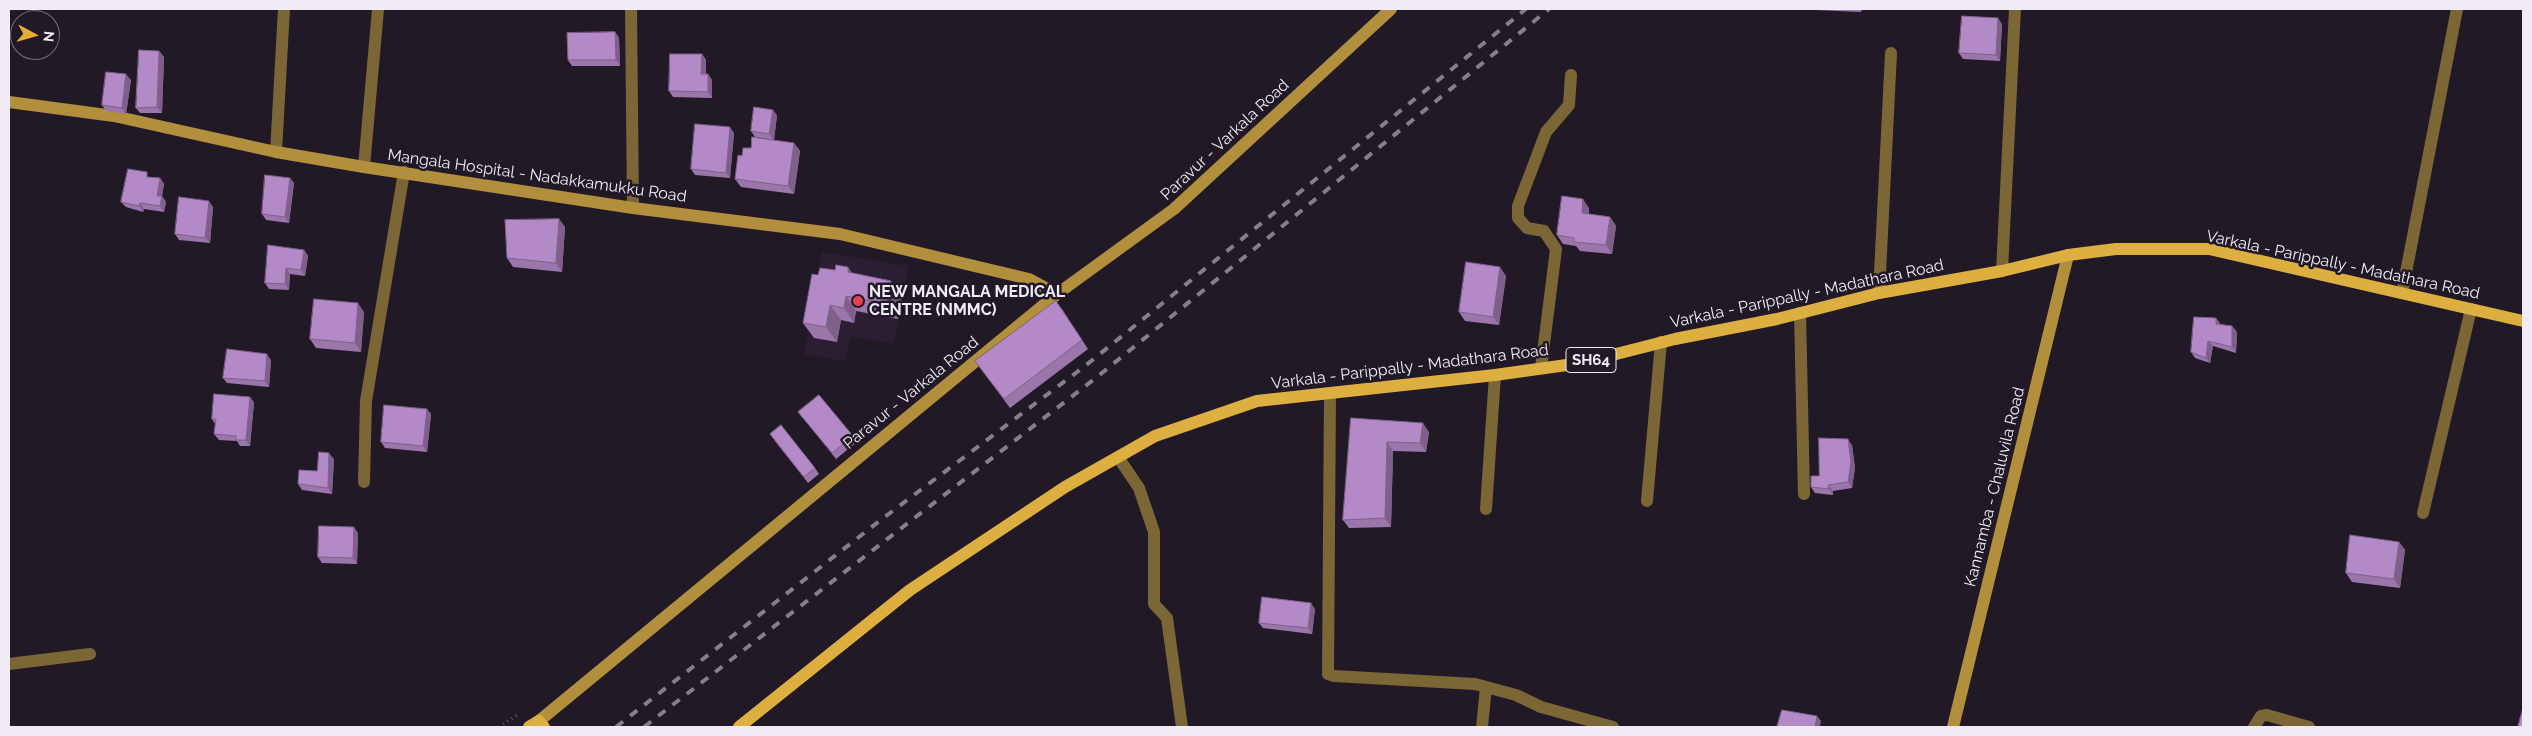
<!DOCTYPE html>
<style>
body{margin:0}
#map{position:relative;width:2532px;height:736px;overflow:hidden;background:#221927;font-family:Raleway,sans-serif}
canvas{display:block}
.frame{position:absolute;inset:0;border:10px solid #f1ebf5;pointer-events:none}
.north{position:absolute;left:10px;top:10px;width:50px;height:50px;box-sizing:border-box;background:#221927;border:1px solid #756d79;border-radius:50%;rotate:96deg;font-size:14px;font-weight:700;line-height:20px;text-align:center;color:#f1ebf5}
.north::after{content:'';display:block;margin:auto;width:18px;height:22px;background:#e5ad35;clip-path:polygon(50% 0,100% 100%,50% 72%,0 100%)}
</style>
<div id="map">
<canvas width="2532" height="736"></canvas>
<div class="frame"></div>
<div class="north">N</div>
</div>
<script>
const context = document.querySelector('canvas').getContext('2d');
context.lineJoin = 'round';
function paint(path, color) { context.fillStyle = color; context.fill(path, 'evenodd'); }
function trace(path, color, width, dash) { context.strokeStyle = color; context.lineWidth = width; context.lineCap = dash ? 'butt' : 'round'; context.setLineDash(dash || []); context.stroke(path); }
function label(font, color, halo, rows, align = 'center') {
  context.font = font + ' Raleway,sans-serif'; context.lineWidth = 5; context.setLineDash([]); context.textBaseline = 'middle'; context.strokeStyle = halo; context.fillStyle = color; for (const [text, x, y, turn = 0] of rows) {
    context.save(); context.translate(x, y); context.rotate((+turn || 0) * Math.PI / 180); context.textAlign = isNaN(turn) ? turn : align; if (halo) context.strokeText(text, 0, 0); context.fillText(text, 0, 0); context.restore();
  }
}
paint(new Path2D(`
 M822,252L908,266L894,344L850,336L845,361L804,354Z`), '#2c1e32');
trace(new Path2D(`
 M499,727L517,715`), '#625966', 3, [1, 4]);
trace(new Path2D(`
 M631,9L633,208
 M276,152L284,9
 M364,167L378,9
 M2002,271L2015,9
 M1879,293L1891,53
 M2402,293L2457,9
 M1800,313L1804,494
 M1541,368L1556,249L1544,231L1527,228L1518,218V206L1546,132L1569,105L1571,75
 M1330,393L1328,674L1334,676L1475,684L1516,695L1541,707L1613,727
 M1118,457L1139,488L1154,532V604L1167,618L1182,727
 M364,482L366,401L404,172
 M1647,501L1661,342
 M1486,509L1495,375
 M2423,513L2471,309
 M9,664L90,654
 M1482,727L1486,687
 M2254,727L2261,716L2267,715L2309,727`), '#7b6635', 12);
trace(new Path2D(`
 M9,102L114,116L276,152L364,167L633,208L840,234L1029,279L1057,294
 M539,721L1057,294L1174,209L1391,9
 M1953,727L2068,255`), '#b18f3d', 12);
trace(new Path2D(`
 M529,727L539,721L544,727
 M739,727L910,590L1065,487L1155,436L1257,401L1495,375L1581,363L1675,339L1777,319L1879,293L2002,271L2068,255L2116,249H2209L2523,321`), '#dcaf40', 12);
trace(new Path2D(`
 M616,727L882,519L1085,366L1526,9
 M644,727L1097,377L1549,9`), '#867e8a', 4, [9, 9]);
paint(new Path2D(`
 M1814,9H1862L1861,12L1815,10Z
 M2002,24L2000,61L1963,59L1959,53Z
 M615,32L619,38L620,66H572L568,60Z
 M159,51L164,57L162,113H140L136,108Z
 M702,54L706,60V74H708L712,80V98L673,97L669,91Z
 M131,80L126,114L106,111L102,105Z
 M777,115L774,140L755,137L751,131Z
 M734,133L730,178L695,175L691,169Z
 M794,143L800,151L794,194L741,187L735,179L742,156L751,148Z
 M151,177L160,178L164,184L162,196L166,202L164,212L144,209L143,212L126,207L121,202Z
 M290,178L294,183L289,223L266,220L262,214Z
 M213,207L210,243L179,240L175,234Z
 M1589,208V214L1610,217L1616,226L1612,254L1580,251L1576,246L1563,244L1557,235Z
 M559,219L565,227L562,272L513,267L507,258Z
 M304,250L308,256L305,276L290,274L289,290L269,289L265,283Z
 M853,273L902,296L898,319L856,311L854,323L841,320L837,342L814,338L803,323L818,275Z
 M1506,276L1499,325L1465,321L1459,312Z
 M1062,309L1088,349L1010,408L975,361Z
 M364,312L361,352L316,348L310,339Z
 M2216,318L2220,324L2232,326L2237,332L2236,353L2213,346L2210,363L2195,358L2191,352Z
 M271,360L269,387L227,383L223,378Z
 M254,402L250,446H240L237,441L219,440L214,434L215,424L212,419Z
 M799,412L853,436L857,442L836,459Z
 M431,414L427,452L385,448L381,442Z
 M1351,418L1429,432L1426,452L1393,451L1391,527L1349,528L1343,520Z
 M774,440L815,468L819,474L808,483Z
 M1852,445L1855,468L1852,488L1833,491V495L1815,493L1811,487L1819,476Z
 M334,459L332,494L302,490L298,484Z
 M358,533L357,564L322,563L318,557Z
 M2399,542L2405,550L2400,588L2352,582L2346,573Z
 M1315,609L1312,634L1263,628L1259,623Z`), '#9b76ab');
paint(new Path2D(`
 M1998,18L2002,24L2000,61L1996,55Z
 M615,32L619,38L620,66L616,60Z
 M159,51L164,57L162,113L157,107Z
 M702,54L706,60L705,80L701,74Z
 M126,74L131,80L126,114L122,108Z
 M708,74L712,80V98L708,92Z
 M773,110L777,115L774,140L769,134Z
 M730,127L734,133L730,178L726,173Z
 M794,143L800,151L794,194L788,186Z
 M160,178L164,184L162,196L166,202L164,212L160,206L157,196Z
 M290,178L294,183L289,223L285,217Z
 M1583,199L1589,208L1588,221L1582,213Z
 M209,201L213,207L210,243L205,238Z
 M140,203L144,209L143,212L139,206Z
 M1610,217L1616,226L1612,254L1606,245Z
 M559,219L565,227L562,272L556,263Z
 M304,250L308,256L305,276L301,270Z
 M848,267L859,283L848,272Z
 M1500,267L1506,276L1499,325L1493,317Z
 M286,268L290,274L289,290L285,284Z
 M891,281L902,296L898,319L887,304Z
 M846,296L856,311L854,323L844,308Z
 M358,303L364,312L361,352L355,343Z
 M830,305L841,320L837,342L826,327Z
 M2216,318L2220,323V330L2216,324Z
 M2232,326L2237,332L2236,353L2232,347Z
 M2208,341L2213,346L2210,363L2206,358Z
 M267,354L271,360L269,387L265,381Z
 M250,397L254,402L250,446L246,440Z
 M427,409L431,414L427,452L423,446Z
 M1423,423L1429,432L1426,452L1420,443Z
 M1848,439L1852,445L1855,468L1852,488L1848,482Z
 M1387,442L1393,451L1391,527L1385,518Z
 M329,453L334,459L332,494L328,488Z
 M1828,485L1833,491V495L1829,489Z
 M354,527L358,533L357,564L353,558Z
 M2399,542L2405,550L2400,588L2394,579Z
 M1311,603L1315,609L1312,634L1308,628Z
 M1817,716L1821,721L1820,727H1815Z`), '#7e608b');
const building = new Path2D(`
 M1962,16L1998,18L1996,55L1959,53Z
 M615,32L616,60H568L567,33Z
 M139,50L159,51L157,107L136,108Z
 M670,54H702L701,74H708V92L669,91Z
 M106,72L126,74L122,108L102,105Z
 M754,107L773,110L769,134L751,131Z
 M695,124L730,127L726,173L691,169Z
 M752,137L794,143L788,186L735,179L738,155L742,156L743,148H751Z
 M128,169L147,172V177L160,178L157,196H162L160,206L140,203L139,206L121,202Z
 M265,175L290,178L285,217L262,214Z
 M1562,196L1583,199L1582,213L1610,217L1606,245L1574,242V238L1557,235Z
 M179,197L209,201L205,238L175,234Z
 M559,219L556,263L507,258L505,220Z
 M268,245L304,250L301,270L286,268L285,284L265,283Z
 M1466,262L1500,267L1493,317L1459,312Z
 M836,265L848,267V272L891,281L887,304L846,296L844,308L830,305L826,327L803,323L812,274L818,275L820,268L835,270Z
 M314,299L358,303L355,343L310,339Z
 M1056,301L1082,340L1004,399L975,361Z
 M2194,317L2216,318V324L2232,326V347L2208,341L2206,358L2191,352Z
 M227,349L267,354L265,381L223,378Z
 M214,394L250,397L246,440H236V436L214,434L216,419H212Z
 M819,395L853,436L832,453L798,412Z
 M384,405L427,409L423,446L381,442Z
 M1351,418L1423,423L1420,443L1387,442L1385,518L1343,520Z
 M781,425L815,468L804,477L770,434Z
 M1819,438L1848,439L1851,462L1848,482L1828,485L1829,489L1811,487V476H1819Z
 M319,452L329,453L328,488L298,484L299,470L317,471Z
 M319,526L354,527L353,558L318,557Z
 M2350,535L2399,542L2394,579L2346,573Z
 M1262,597L1311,603L1308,628L1259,623Z
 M2523,708V727H2518Z
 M1782,710L1817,716L1815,727H1777Z`);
paint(building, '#b489c7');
trace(building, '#7e608b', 1);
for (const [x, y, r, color] of [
 [858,301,6,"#e0444e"]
]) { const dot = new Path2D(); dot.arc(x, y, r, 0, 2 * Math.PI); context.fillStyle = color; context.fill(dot); trace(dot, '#221927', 2); }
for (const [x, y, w] of [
 [1591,360,50]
]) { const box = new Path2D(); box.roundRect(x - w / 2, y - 12.5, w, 25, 4); context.fillStyle = '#221927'; context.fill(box); trace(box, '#f1ebf5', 1); }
label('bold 15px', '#f1ebf5', null, [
 ["SH64",1591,360]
]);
label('16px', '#f1ebf5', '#221927', [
 ["Paravur - Varkala Road",1225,140,-43],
 ["Mangala Hospital - Nadakkamukku Road",537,176,8],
 ["Varkala - Parippally - Madathara Road",2343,265,12],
 ["Varkala - Parippally - Madathara Road",1807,294,-12],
 ["Varkala - Parippally - Madathara Road",1410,367,-7],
 ["Paravur - Varkala Road",911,393,-39],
 ["Kannamba - Chaluvila Road",1995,487,-76]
]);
label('bold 16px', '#f1ebf5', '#221927', [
 ["NEW MANGALA MEDICAL",869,292],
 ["CENTRE (NMMC)",869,310]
], 'left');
</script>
